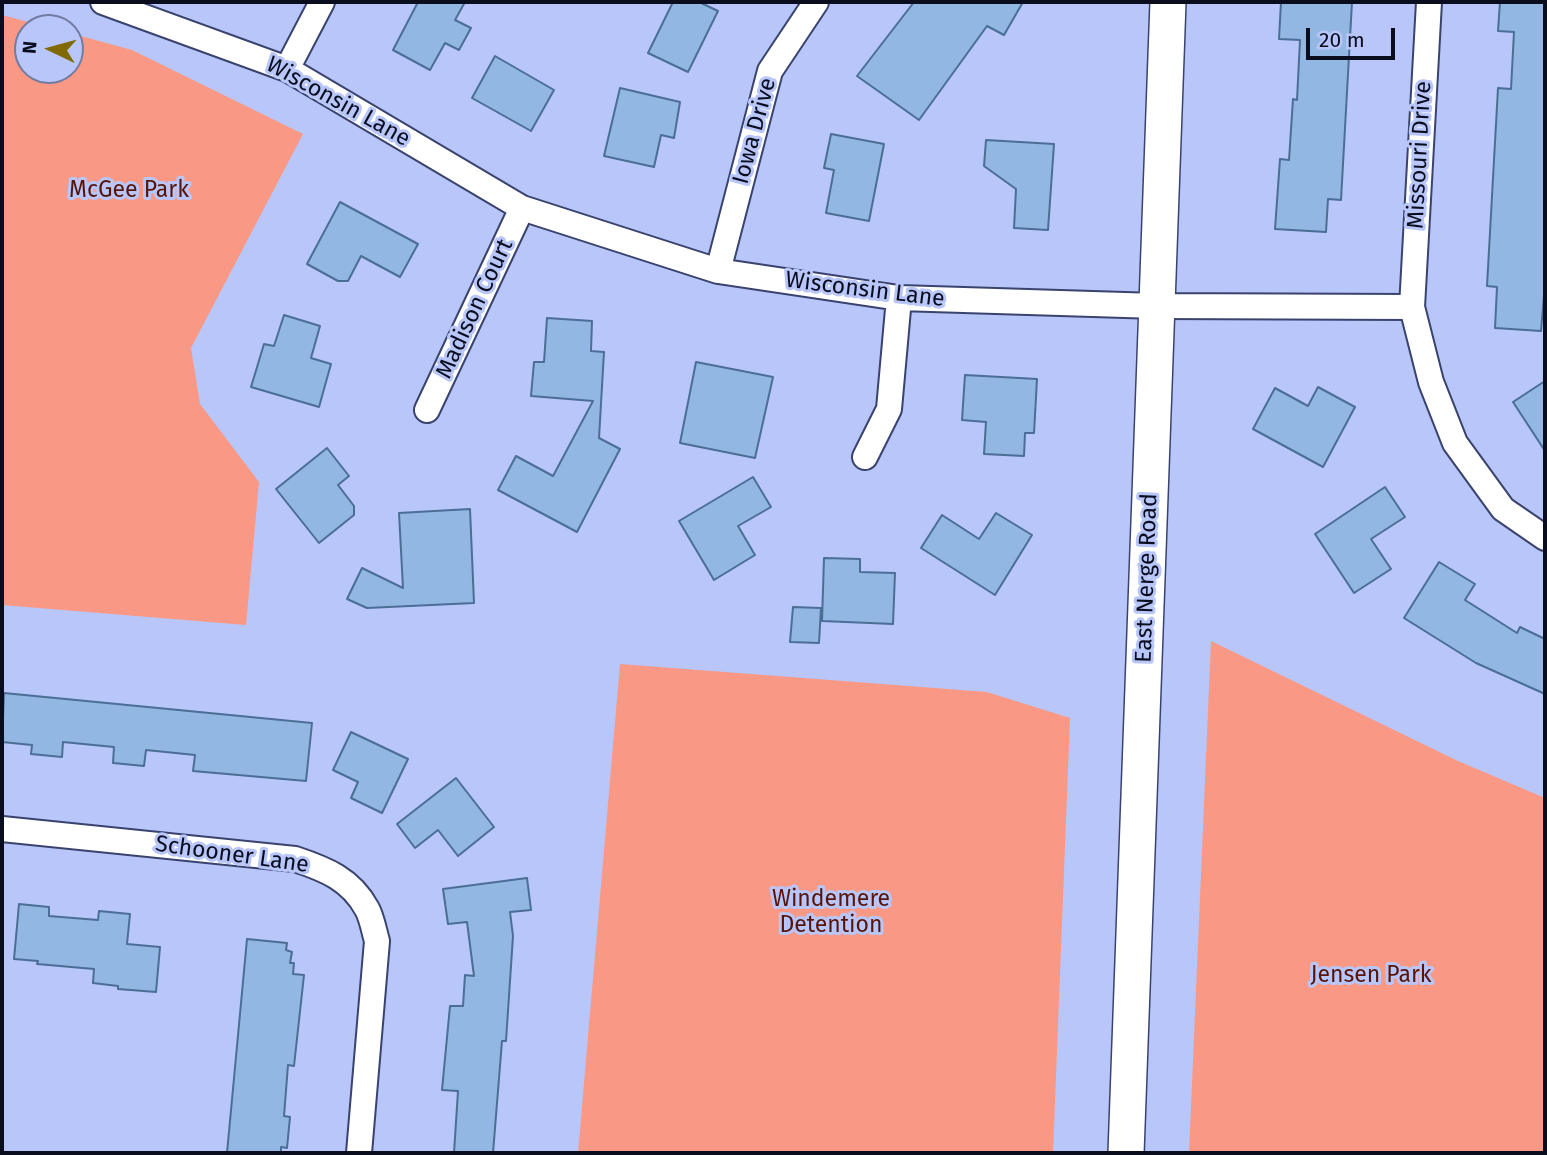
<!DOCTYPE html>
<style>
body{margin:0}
#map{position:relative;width:1547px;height:1155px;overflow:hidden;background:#b8c6fa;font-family:"Fira Sans",sans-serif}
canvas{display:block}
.frame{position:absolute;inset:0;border:4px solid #090d1e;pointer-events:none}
.north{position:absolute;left:14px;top:14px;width:70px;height:70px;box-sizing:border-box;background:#b8c6fa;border:2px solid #727ca2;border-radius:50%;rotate:275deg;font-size:19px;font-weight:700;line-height:28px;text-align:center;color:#090d1e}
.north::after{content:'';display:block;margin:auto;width:24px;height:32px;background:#826a03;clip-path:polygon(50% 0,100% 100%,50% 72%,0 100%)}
.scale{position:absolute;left:1306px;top:28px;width:89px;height:32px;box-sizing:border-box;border:4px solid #090d1e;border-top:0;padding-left:9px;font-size:21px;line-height:24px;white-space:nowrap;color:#090d1e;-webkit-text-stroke:5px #b8c6fa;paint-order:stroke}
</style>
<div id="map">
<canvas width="1547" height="1155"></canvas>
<div class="frame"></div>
<div class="north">N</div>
<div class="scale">20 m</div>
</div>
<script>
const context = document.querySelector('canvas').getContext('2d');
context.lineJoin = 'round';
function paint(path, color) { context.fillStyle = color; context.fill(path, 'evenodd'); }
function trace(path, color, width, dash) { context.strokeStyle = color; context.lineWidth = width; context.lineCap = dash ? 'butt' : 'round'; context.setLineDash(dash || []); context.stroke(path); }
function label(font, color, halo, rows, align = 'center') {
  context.font = font + ' "Fira Sans",sans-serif'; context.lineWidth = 6; context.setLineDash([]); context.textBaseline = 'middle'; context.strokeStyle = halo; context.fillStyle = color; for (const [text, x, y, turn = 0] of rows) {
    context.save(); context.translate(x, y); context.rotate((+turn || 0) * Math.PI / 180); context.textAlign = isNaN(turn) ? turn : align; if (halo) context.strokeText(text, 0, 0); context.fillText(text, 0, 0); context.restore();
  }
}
paint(new Path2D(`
 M2,15L51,28H28V70H70V33L132,50L303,134L191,348L200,404L259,482L246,625L2,605Z
 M1211,641L1458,761L1545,798V1153H1189Z
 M620,664L987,692L1070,718L1053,1153H578Z`), '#f99985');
const building = new Path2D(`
 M418,2H465L455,20L471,28L459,50L445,43L430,70L393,50Z
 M673,2H699L718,11L688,72L648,53Z
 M914,2H1023L1004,35L987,26L919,120L857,76Z
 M1281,2H1352L1341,200L1328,199L1326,232L1275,229L1280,159L1289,160L1293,99L1297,100L1300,40L1279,39Z
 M1500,2H1545V284L1541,331L1495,328L1497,287L1487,286L1498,88L1511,89L1514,32L1498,31Z
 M495,56L554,90L531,131L472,98Z
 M620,88L680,102L674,138L661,135L654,167L604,156Z
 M831,134L884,144L869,221L826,213L834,170L824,168Z
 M986,140L1054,144L1048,230L1014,228L1016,189L984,166Z
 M340,202L418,244L400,277L361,256L348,281H338L307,264Z
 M284,315L320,326L311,358L331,364L319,407L251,387L264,344L274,346Z
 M547,318L592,321L591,351L604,352L599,438L620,449L577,532L498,490L516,456L553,476L593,401L531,396L534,362H544Z
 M696,362L773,377L755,458L680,443Z
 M965,375L1037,379L1034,433H1025L1024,456L984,454L986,422L962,420Z
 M1545,381V451L1513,402Z
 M1318,387L1355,407L1323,467L1253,429L1275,388L1308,406Z
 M327,448L349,476L338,485L354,506V515L319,543L276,489Z
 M753,477L771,507L738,526L755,555L714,580L679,521Z
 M1385,487L1405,517L1371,539L1391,569L1354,593L1315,534Z
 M470,509L474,603L367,608L347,599L362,568L403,588L399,513Z
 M996,513L1032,535L995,595L921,548L942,515L979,539Z
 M824,558L860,559V572L895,573L893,624L822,621Z
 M1439,562L1475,584L1465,600L1517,633L1520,627L1545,639V694L1476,663L1404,618Z
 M793,607L821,608L819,643L790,642Z
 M4,693L312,723L306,781L193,771L195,755L146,750L144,766L113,763L114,747L63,742L62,757L31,754L32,745L2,742Z
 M351,732L408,759L382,813L351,798L358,782L333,770Z
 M456,778L494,827L458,856L438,830L415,848L397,824Z
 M527,878L531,910L510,912L513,936L506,1041H502L493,1153H454L458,1091L442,1090L450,1006H463L465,975L474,976L467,922L448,924L443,889Z
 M19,904L49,907V916L98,920L99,911L130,914L127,944L160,947L156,992L118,989V986L93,983L94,969L37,964L38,961L14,959Z
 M247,939L287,943L286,950L292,952L290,963H294L293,974L304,975L294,1066L288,1065L284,1116L290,1117L287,1148L281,1147V1153H227Z`);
paint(building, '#91b7e2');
trace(building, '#4b6e96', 2);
const street = new Path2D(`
 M103,2L287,69L522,208L718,271L899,298L1157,306L1412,307
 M1429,2L1412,307L1431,382L1455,443L1503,509L1545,538
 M287,69L322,2
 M718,271L770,71L816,2
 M427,410L522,208
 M865,457L889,409L899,298
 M2,829L295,859C325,869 351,879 367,909C372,918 374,931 377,941L359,1153`);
const secondary = new Path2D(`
 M1126,1153L1168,2`);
trace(street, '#39436e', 28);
trace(secondary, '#39436e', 38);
trace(street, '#fff', 24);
trace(secondary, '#fff', 35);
label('23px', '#090d1e', '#b8c6fa', [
 ["Wisconsin Lane",338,102,29],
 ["Iowa Drive",755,131,-75],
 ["Missouri Drive",1420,155,-87],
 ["Wisconsin Lane",865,290,7],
 ["Madison Court",475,309,-65],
 ["East Nerge Road",1147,578,-88],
 ["Schooner Lane",232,855,8]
]);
label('23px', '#581407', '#b8c6fa', [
 ["McGee Park",129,191],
 ["Windemere",831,900],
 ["Detention",831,926],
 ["Jensen Park",1371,976]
]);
</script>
